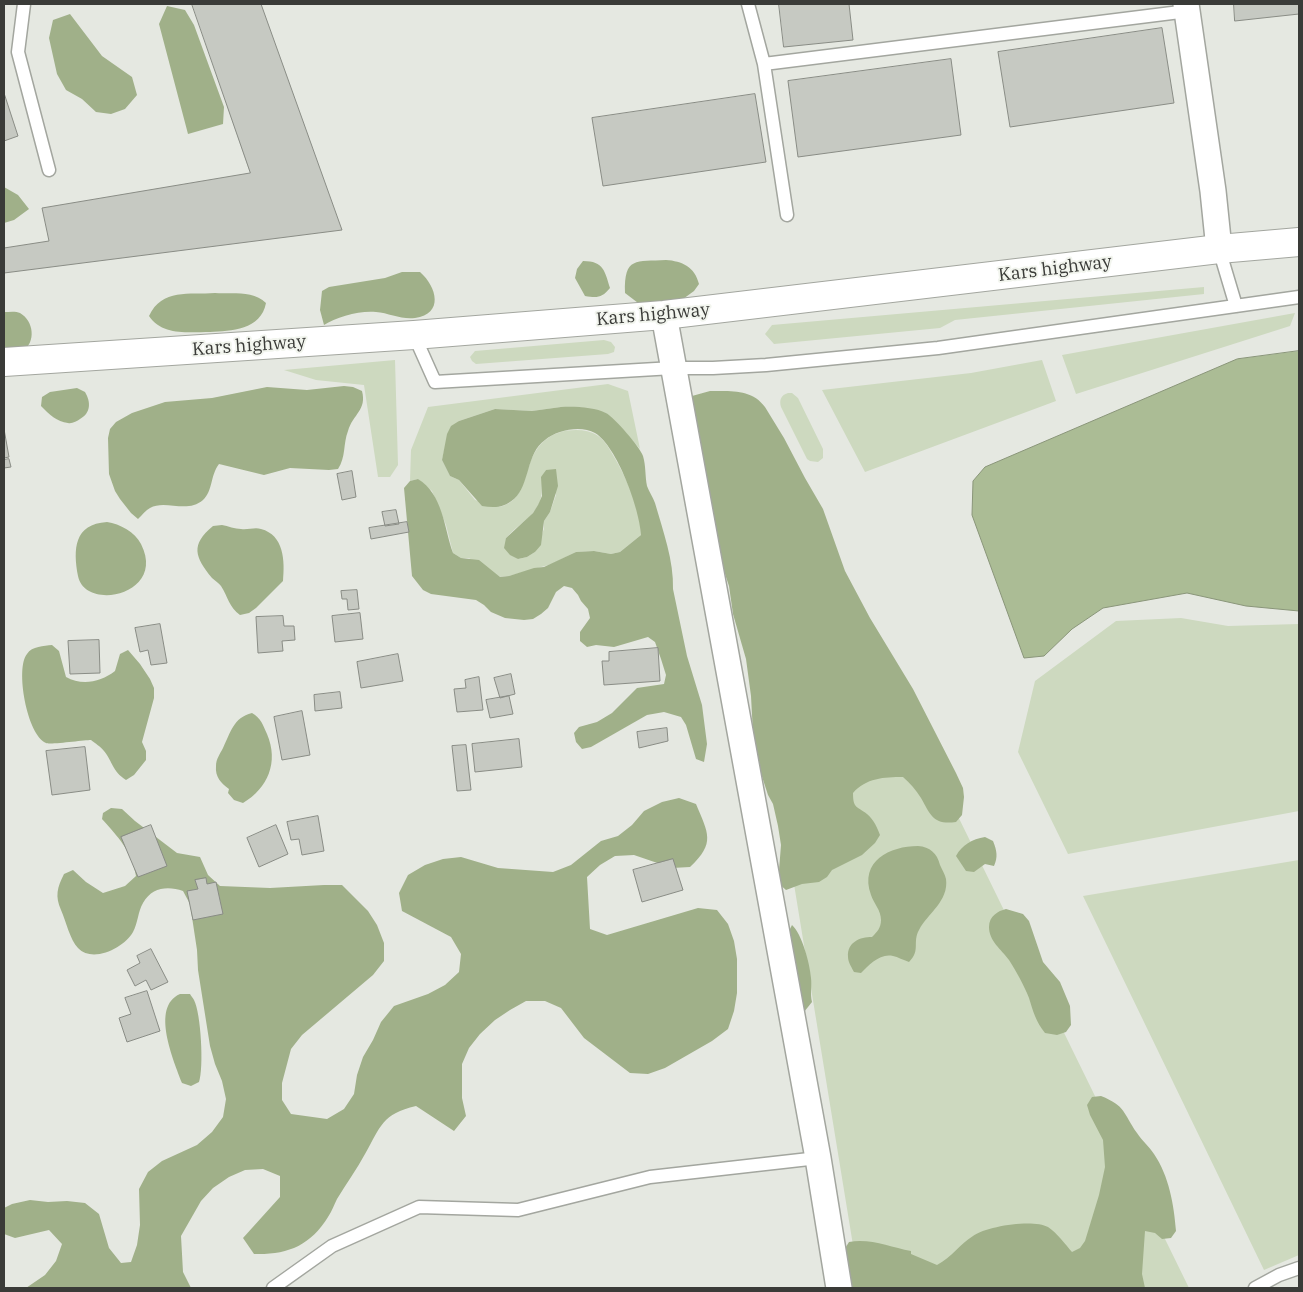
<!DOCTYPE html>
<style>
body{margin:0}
#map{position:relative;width:1303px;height:1292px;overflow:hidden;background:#e5e8e1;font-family:"IBM Plex Serif",serif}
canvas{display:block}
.frame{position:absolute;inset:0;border:5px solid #3a3b38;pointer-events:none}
</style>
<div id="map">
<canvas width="1303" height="1292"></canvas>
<div class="frame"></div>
</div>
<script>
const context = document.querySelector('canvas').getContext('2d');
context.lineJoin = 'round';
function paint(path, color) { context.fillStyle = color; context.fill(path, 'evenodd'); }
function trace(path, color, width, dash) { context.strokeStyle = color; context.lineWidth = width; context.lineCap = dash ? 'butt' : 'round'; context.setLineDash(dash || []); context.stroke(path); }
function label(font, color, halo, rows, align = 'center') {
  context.font = font + ' "IBM Plex Serif",serif'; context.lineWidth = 4; context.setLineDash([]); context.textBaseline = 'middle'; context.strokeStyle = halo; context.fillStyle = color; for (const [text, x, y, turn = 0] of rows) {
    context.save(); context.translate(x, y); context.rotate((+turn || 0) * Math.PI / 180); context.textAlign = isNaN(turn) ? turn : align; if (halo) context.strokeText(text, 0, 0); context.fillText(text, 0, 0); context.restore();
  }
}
paint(new Path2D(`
 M1204,287V294L955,320L940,328L774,344L765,334L772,325Z
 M1295,313L1290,326L1076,394L1062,355Z
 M604,340L611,342L615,347L614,352L608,354L476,364L472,361L470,357L475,351Z
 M395,360L398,465L390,477H378L364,385L316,380L284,370Z
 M1042,360L1056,401L865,472L822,390L971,373Z
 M608,384L628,391L640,449L627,434L606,413L579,407H561L532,411L495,409L459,421L446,443L442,460L450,476L459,480L475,500L500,507C506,505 512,502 516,497C523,488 525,477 529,466C536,443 552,430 576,430C593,430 602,436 610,450C625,475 640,505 641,535L620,552L611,554L594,551L576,552L552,564L509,576L499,577L469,558H461L453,553L446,525L432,491L418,479L410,481L411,450L428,407ZM546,470L556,495L550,512L544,521V529L535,552L527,557L518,559L506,538C516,526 532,518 539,504C545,490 538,482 546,470Z
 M788,393H792L798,398L823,449V458L818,462L810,461L807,459L781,407C779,400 781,395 788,393Z
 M759,410L1189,1288H860L759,670Z
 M1181,618L1228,626L1299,624V811L1068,854L1018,752L1035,681L1116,621Z
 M1299,860V1255L1264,1270L1083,896Z`), '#cdd9bf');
paint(new Path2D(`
 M167,6L185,10L194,25L224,107L223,124L188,134L159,24Z
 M70,14L102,56L132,77L137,95L125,109L111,114L96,112L82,99L66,90L57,74L49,38L53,20Z
 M4,187L18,195L29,209L14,220L4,223Z
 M666,260C682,261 695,267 699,284L694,291L672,307L646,309L625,293C624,256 636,262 666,260Z
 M583,261C604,261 605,272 610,288C602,298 597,298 585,296L575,278L577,269Z
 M402,272H420C437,287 444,314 415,318C402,320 389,313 376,312C361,310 336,317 324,325L320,310L322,291L329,287L385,278Z
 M215,293C232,294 253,290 266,303C261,330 231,331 210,332C189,332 162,336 149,316C162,288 189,295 215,293Z
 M4,312C9,312 16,311 20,313C34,321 36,342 23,351C19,355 9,356 4,357Z
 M344,386L353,387L362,391C367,410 353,414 348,431C343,444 346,457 338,469L329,470L290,468L264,475L219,464C210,476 213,491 203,500C187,514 165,499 150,508C146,510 142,515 138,519L131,513L120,499L115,491L109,474L108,438L110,429L116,422L132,413L165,402L212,398L267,387L307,390Z
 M77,388L85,392C91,402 91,413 80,419C77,421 72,424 68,423C57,422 49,414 41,406L42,397L50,392Z
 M710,391C731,391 752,389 765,407L784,438L805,478L823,509L845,571L870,618L913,689L956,773L963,788L964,797L962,815L956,822C934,825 931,816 921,798C916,790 910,783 903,777C884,777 866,778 853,793C853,809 857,806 867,814C874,820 877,827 880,835L875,843L862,855L832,870L827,877L819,882L802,884L786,890L778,883L781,845L778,826L773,804L768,795L754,752L751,696L746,659L733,614L729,586L722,565L686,403L692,396Z
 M561,407C573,406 595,407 606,413C614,417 640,447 643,456C646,466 645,476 647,486C649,492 653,497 655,503C663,531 674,561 673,589L687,656L702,705L707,744L704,762L696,759L686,725L681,717L664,712L647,715L591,747L582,749L576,742L574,733L579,727L597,722L612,713L637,688L664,684L666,675L661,659L655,642L648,637L614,647L596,645L587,647L580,641V632L590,618L588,609L581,601L578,595L572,588L564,586L556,592L548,608L541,614L533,619L524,620L505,618L491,612L484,605L476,600L431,594L423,590L412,576L404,488L410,481L418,479C443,494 444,528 453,553L461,558L479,560L500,577L509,576L534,568L544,567L576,552L594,551L611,554L620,552L641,535C640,510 617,446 595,433C581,425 557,430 545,440C526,453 530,485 514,499C504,508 494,508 482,506L459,480L450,476L442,460L447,434L451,426L459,421L495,409L532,411Z
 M556,469L558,486L550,512L544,521L541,545L535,552L527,557L518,559L510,555L504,548L506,538L533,513L538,505L542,496L541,477L546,470Z
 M107,522C120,524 135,532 141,544C167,595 85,612 78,576C73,549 74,524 107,522Z
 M222,525C228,526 235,529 241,529C248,530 255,527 261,529C284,535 285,561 283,581L256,608L249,613L240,615C229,607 228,597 221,586C219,583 215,581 212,578C195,557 190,545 213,526Z
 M52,645L59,651L66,677C82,686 101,682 115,671L120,654L128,650L140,664L150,679L154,688V698L142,742L146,751V760L134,775L126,780C112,771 113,762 104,751C101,747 95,743 91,740C84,740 50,745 46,743C27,735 15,668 27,654C32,646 44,646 52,645Z
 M252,713C261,718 263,725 267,734C279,762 268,788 243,803L234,800L228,793L229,789C221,783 215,777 216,766C216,759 220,754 223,748C231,732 233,718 252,713Z
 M679,798L696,804C708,833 716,843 690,867L672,868L634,855L615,856L600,865L587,877L590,929L607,935L698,908L717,910L728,924L734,941L737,959V993L734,1011L728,1029L712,1041L665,1068L648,1074L630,1073L584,1038L561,1008L545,1001H526L510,1010L495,1020L480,1034L469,1048L462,1064V1098L466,1116L454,1131L416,1106C382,1114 381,1126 365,1154C357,1169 346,1184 337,1199C334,1205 332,1211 328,1217C310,1246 287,1255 254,1254L243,1238L280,1197V1176L263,1169L245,1170L229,1177L213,1188L201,1201L181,1236L183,1272L191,1288H26L45,1275L56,1261L62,1244L49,1230L15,1238L4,1234V1208L12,1204L30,1200L48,1202L67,1201L85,1203L99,1214L109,1248L121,1263L131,1262L137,1245L140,1225L139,1189L148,1172L162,1161L197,1145L212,1132L223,1117L226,1099L222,1081L215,1064L210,1046L198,970L197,950L190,904L183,891C168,886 152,887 143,903C138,911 138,923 133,932C125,947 93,964 78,948C70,940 66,921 61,910C55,896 57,888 64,874L73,870L86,882L103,893L125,886L136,876C132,851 118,837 102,819L103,813L111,808L122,809L135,821L177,853L200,857L208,875L220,886L270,888L324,885H342L368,911L377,925L384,943V961L373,975L302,1035L291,1049L282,1083V1100L291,1114L327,1119L344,1109L354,1094L357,1075L363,1057L373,1040L381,1022L394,1006L428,994L445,985L459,972L461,954L451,937L402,911L399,893L408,875L425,865L443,859L461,857L498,868L553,872L571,865L601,841L618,836L632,825L644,811L662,802Z
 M985,837L993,841C997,851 998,857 994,866L985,864L974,872L966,871L956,856C962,845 972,839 985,837Z
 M918,846C930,847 937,853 940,865C942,870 945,874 946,879C949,901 928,913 919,930C912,943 921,950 909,962C903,960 898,957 893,956C880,953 869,965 861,973L854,972C852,968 848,962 848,957C847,942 860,937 872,937C877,932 881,928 881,920C881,910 874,904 871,895C859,861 890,846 918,846Z
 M1006,909L1023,914L1029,921L1043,962L1060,982L1070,1006L1071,1025L1066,1032L1057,1035L1045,1033C1036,1022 1033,1011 1029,998C1024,985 1016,971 1009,960C1001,949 989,941 989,927C989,916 998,911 1006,909Z
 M792,925C802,934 810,964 811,978C812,986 810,994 812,1002L804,1012L799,1005L788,933Z
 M180,994H190C191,996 193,998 194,1000C201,1013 204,1068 199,1082L191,1086L182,1083C174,1061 150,1007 180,994Z
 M1101,1096C1126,1106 1123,1113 1137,1133C1142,1141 1149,1146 1154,1154C1169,1176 1174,1205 1176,1231L1171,1238L1162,1239L1155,1233L1145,1231L1142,1274L1145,1288H850L844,1250L849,1242C870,1238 890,1247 911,1251V1254L937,1265C952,1257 960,1244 973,1236C987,1226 1033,1219 1048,1227C1057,1233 1065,1244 1072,1252L1080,1248L1085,1241L1099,1195L1105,1167L1103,1140L1090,1115L1087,1105L1092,1097Z`), '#a0b089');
const water = new Path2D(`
 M1299,351V611L1246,606L1187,593L1103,608L1072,629L1044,656L1024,658L972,515L973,481L985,467L1237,359Z`);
paint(water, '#abbc95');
trace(water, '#899579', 1);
const building = new Path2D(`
 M192,4H261L342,230L4,273V248L49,241L42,208L250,173Z
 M779,4H849L853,40L784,47Z
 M1234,4H1299V14L1235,21Z
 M1162,28L1174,103L1010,127L998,52Z
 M951,59L961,135L798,157L788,81Z
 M4,93L18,136L4,141Z
 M755,94L766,162L603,186L592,118Z
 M4,429L9,457L4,458Z
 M9,459L11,467L4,468V460Z
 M352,471L356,497L342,500L337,474Z
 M396,510L399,524L385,526L382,512Z
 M407,522L409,532L371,539L369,528Z
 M357,590L359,609L348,610L347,599H342L341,591Z
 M360,613L363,639L335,642L332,616Z
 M283,616L284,626H294L295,640L282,641L283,651L258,653L256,617Z
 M160,624L167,663L151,665L148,650L140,652L135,628Z
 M99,640L100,673L70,674L68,641Z
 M658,648L660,681L604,685L602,661H609V652Z
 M398,654L403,681L361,688L357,662Z
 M511,674L515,694L500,698L494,678Z
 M479,677L483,710L457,712L454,689L466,688L465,680Z
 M340,692L342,708L315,711L314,695Z
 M509,696L513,714L490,718L486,700Z
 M302,711L310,755L282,760L274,717Z
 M667,728L668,741L639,748L637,732Z
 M519,739L522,767L475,772L472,744Z
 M466,745L471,790L457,791L452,746Z
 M85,747L90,790L52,795L46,751Z
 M318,816L324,851L302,855L299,839L291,840L287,822Z
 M151,825L167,866L138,877L121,837Z
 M276,825L288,854L259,867L247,838Z
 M673,859L683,890L642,902L633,870Z
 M206,878L207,884L216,882L223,914L193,920L187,891L198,889L195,880Z
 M151,949L168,982L151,990L146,980L135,986L127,970L140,963L137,956Z
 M147,991L160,1031L127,1042L119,1018L131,1014L125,998Z`);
paint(building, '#c6c9c2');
trace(building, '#898c85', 1);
const service = new Path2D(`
 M24,4L18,52L49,170
 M748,4L764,64L787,215
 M764,64L1188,11
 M1219,249L1236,306
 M414,335L435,382L673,368H713L766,365L938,348L1299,297
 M273,1288L332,1246L419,1207L518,1210L650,1177L818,1158
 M1255,1288L1279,1275L1299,1268`);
const minor = new Path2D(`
 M1186,4L1213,191L1219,249
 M664,315L818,1158L839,1288`);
const secondary = new Path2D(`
 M4,362L414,335L664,315L1219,249L1299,242`);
trace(service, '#a3a69f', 15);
trace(minor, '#a3a69f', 28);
trace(secondary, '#a3a69f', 30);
trace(service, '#fff', 12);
trace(minor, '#fff', 25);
trace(secondary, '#fff', 28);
label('18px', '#3a3b38', '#f2f5ee', [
 ["Kars highway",1055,269,-7],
 ["Kars highway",653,315,-5],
 ["Kars highway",249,346,-4]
]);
</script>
